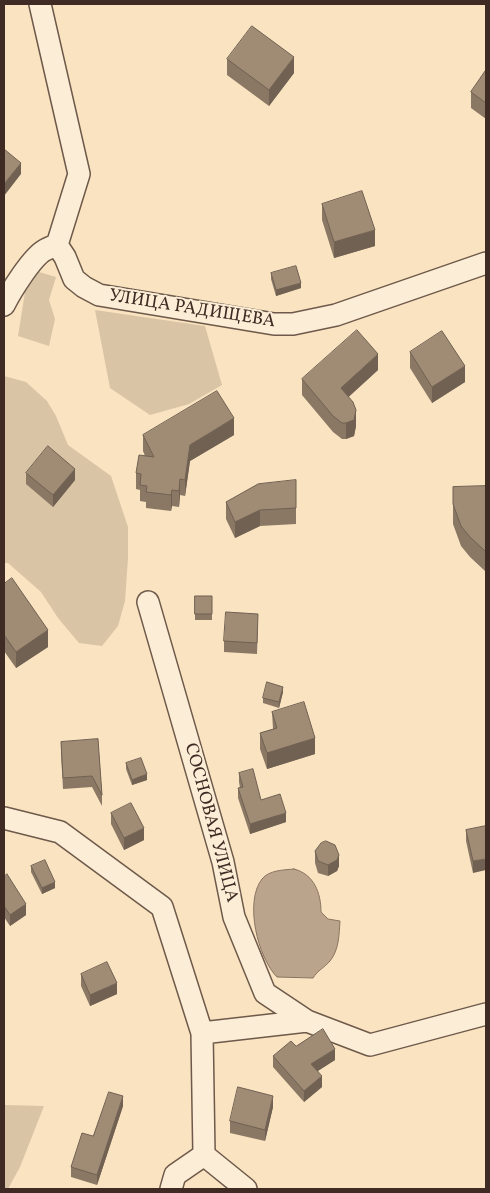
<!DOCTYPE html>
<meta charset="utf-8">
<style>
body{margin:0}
#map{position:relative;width:490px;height:1193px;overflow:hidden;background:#f9e3c0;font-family:Vollkorn,serif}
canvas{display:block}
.frame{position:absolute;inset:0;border:5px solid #3f2b23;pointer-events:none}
</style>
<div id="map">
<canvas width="490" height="1193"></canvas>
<div class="frame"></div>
</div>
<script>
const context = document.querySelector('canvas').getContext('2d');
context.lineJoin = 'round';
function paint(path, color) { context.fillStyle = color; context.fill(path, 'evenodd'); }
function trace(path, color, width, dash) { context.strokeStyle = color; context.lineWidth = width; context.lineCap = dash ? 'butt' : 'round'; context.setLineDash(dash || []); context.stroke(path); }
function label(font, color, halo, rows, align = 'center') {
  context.font = font + ' Vollkorn,serif'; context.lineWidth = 4; context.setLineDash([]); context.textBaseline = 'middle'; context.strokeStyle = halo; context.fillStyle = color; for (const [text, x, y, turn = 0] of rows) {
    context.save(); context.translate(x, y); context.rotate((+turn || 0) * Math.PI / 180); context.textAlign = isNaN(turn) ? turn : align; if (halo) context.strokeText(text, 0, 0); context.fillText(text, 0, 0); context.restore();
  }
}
paint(new Path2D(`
 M39,272L56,277L49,300L55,319L49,346L18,336L25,292Z
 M95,310L205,326L222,385L189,404L150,415L110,388Z
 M4,376L26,382L47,401L56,416L68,445L111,476L128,527V558L125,601L118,626L102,646L79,643L58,618L41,592L8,563H4Z
 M4,1105L44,1106L20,1167L8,1189H4Z`), '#d9c4a5');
const water = new Path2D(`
 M294,869C314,874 321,893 321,912L328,919L340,921C339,935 339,950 330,961C324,968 318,970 313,978L277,977C258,958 244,902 262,879C269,870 284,870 294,869Z`);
paint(water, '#baa48b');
trace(water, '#897461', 1);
const minor = new Path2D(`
 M40,4L79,174L57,245
 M4,305C11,291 32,257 45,250C49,248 53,246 57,245L65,257L74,279L84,287L99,295L274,324H293L336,315L486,263
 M148,602L223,862L234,917L265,993L307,1021
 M4,818L60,832L162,907L202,1033L204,1155
 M202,1033L307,1021L370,1045L486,1014
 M204,1155L246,1189
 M171,1189L175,1175L204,1155`);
trace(minor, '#6e594a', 24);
trace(minor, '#fbedd6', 21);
paint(new Path2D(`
 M227,59L294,73L269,106L227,75Z
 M486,70V119L471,108V92Z
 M322,204L375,246L334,258L322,220Z
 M271,273L301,288L276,296L271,279Z
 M410,352L465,382L432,403L410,368Z
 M378,370L348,397L356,426L354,436L346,439H342L333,432L302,395V379Z
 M143,435H234L190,461L185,496L180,495L179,507L172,506L171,511L146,508V502L140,501V490L136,489V473L145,456L143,451Z
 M26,473L75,480L53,507L26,484Z
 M296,480V524L260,526L235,538L226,519V502Z
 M486,486V571H485L470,557L461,546L453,524V487Z
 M4,584L48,647L16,668L4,651Z
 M195,596H212V620H195Z
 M258,625L257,654L224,652V641Z
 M283,692L279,708L263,703V698Z
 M272,712L315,754L267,769L260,749V733L273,729Z
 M98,739L102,795V806L92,787L63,789L61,753V742Z
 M126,763L147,780L132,785L126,769Z
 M239,773L261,800L286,822L250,834L238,798V788H240L239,782Z
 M111,813L144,840L124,850L111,824Z
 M486,826L473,873L466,841V830Z
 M315,851L339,866L337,871L328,876L318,873L315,863Z
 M31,866L55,888L42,894L31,872Z
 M4,877L26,915L10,926L4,917Z
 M81,974L117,994L90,1006L81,986Z
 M273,1056L335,1060L318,1071L322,1087L304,1102L273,1067Z
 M123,1106L97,1185L71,1177V1167L93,1136Z
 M273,1107L265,1141L230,1133V1121Z`), '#8a7865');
paint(new Path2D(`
 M294,57V73L269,106V90Z
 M21,163V174L4,196V184Z
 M375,230V246L334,258V242Z
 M301,283V288L276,296V290Z
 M378,354V370L341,404V388Z
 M465,366V382L432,403V387Z
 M356,410V426L354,436L346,439V423Z
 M234,418V435L190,461L185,496V480L190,445Z
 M75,469V480L53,507V495Z
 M180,479V495L179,507V491Z
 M172,490V506L171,511V495Z
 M260,510V526L235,538V522Z
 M48,630V647L16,668V652Z
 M283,687V692L279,708V702Z
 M315,738V754L267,769V753Z
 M147,774V780L132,785V780Z
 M286,813V822L250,834V824Z
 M144,828V840L124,850V838Z
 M339,855V866L337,871L328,876V865Z
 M486,859V870L473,873V861Z
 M55,882V888L42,894V888Z
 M26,904V915L10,926V915Z
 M117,983V994L90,1006V995Z
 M335,1049V1060L311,1075V1064Z
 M322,1076V1087L304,1102V1091Z
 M123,1096V1106L97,1185V1175Z
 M273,1096V1107L265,1141V1130Z`), '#706152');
const building = new Path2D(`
 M252,26L294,57L269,90L227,59Z
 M486,70V103L471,92Z
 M4,149L21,163L4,184Z
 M362,191L375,230L334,242L322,204Z
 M296,266L301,283L276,290L271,273Z
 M357,330L378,354L341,388L353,402L356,410L354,420L346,423H342L333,416L302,379Z
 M442,331L465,366L432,387L410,352Z
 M217,391L234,418L190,445L185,480L180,479L179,491L172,490L171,495L146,492L147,486L140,485L141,474L136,473L139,455L154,457L143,435Z
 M48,446L75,469L53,495L26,473Z
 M296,480V508L260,510L235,522L226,502L258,484Z
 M486,486V551H485L470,537L461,526L453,504V487Z
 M12,578L48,630L16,652L4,635V584Z
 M195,596H212V614H195Z
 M226,612L258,614L257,643L224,641Z
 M267,682L283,687L279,702L263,698Z
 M304,702L315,738L267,753L260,733L277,728L272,712Z
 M98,739L102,795L92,776L63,778L61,742Z
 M141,758L147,774L132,780L126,763Z
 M253,769L261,800L280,794L286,813L250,824L238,788L243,787L239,773Z
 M131,803L144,828L124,838L111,813Z
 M486,826V859L473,861L466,830Z
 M326,841L335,845L339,855L337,860L328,865L318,861L315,851L321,843Z
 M45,860L55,882L42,888L31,866Z
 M7,874L26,904L10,915L4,906V877Z
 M107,962L117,983L90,995L81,974Z
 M323,1029L335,1049L311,1064L322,1076L304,1091L273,1056L291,1041L296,1046Z
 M238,1087L273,1096L265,1130L230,1121Z
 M109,1092L123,1096L97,1175L71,1167L82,1133L93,1136Z`);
paint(building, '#a08b75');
trace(building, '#706152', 1);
label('18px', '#3f2b23', '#fbedd6', [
 ["УЛИЦА РАДИЩЕВА",192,310,9],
 ["СОСНОВАЯ УЛИЦА",210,823,75]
]);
</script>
